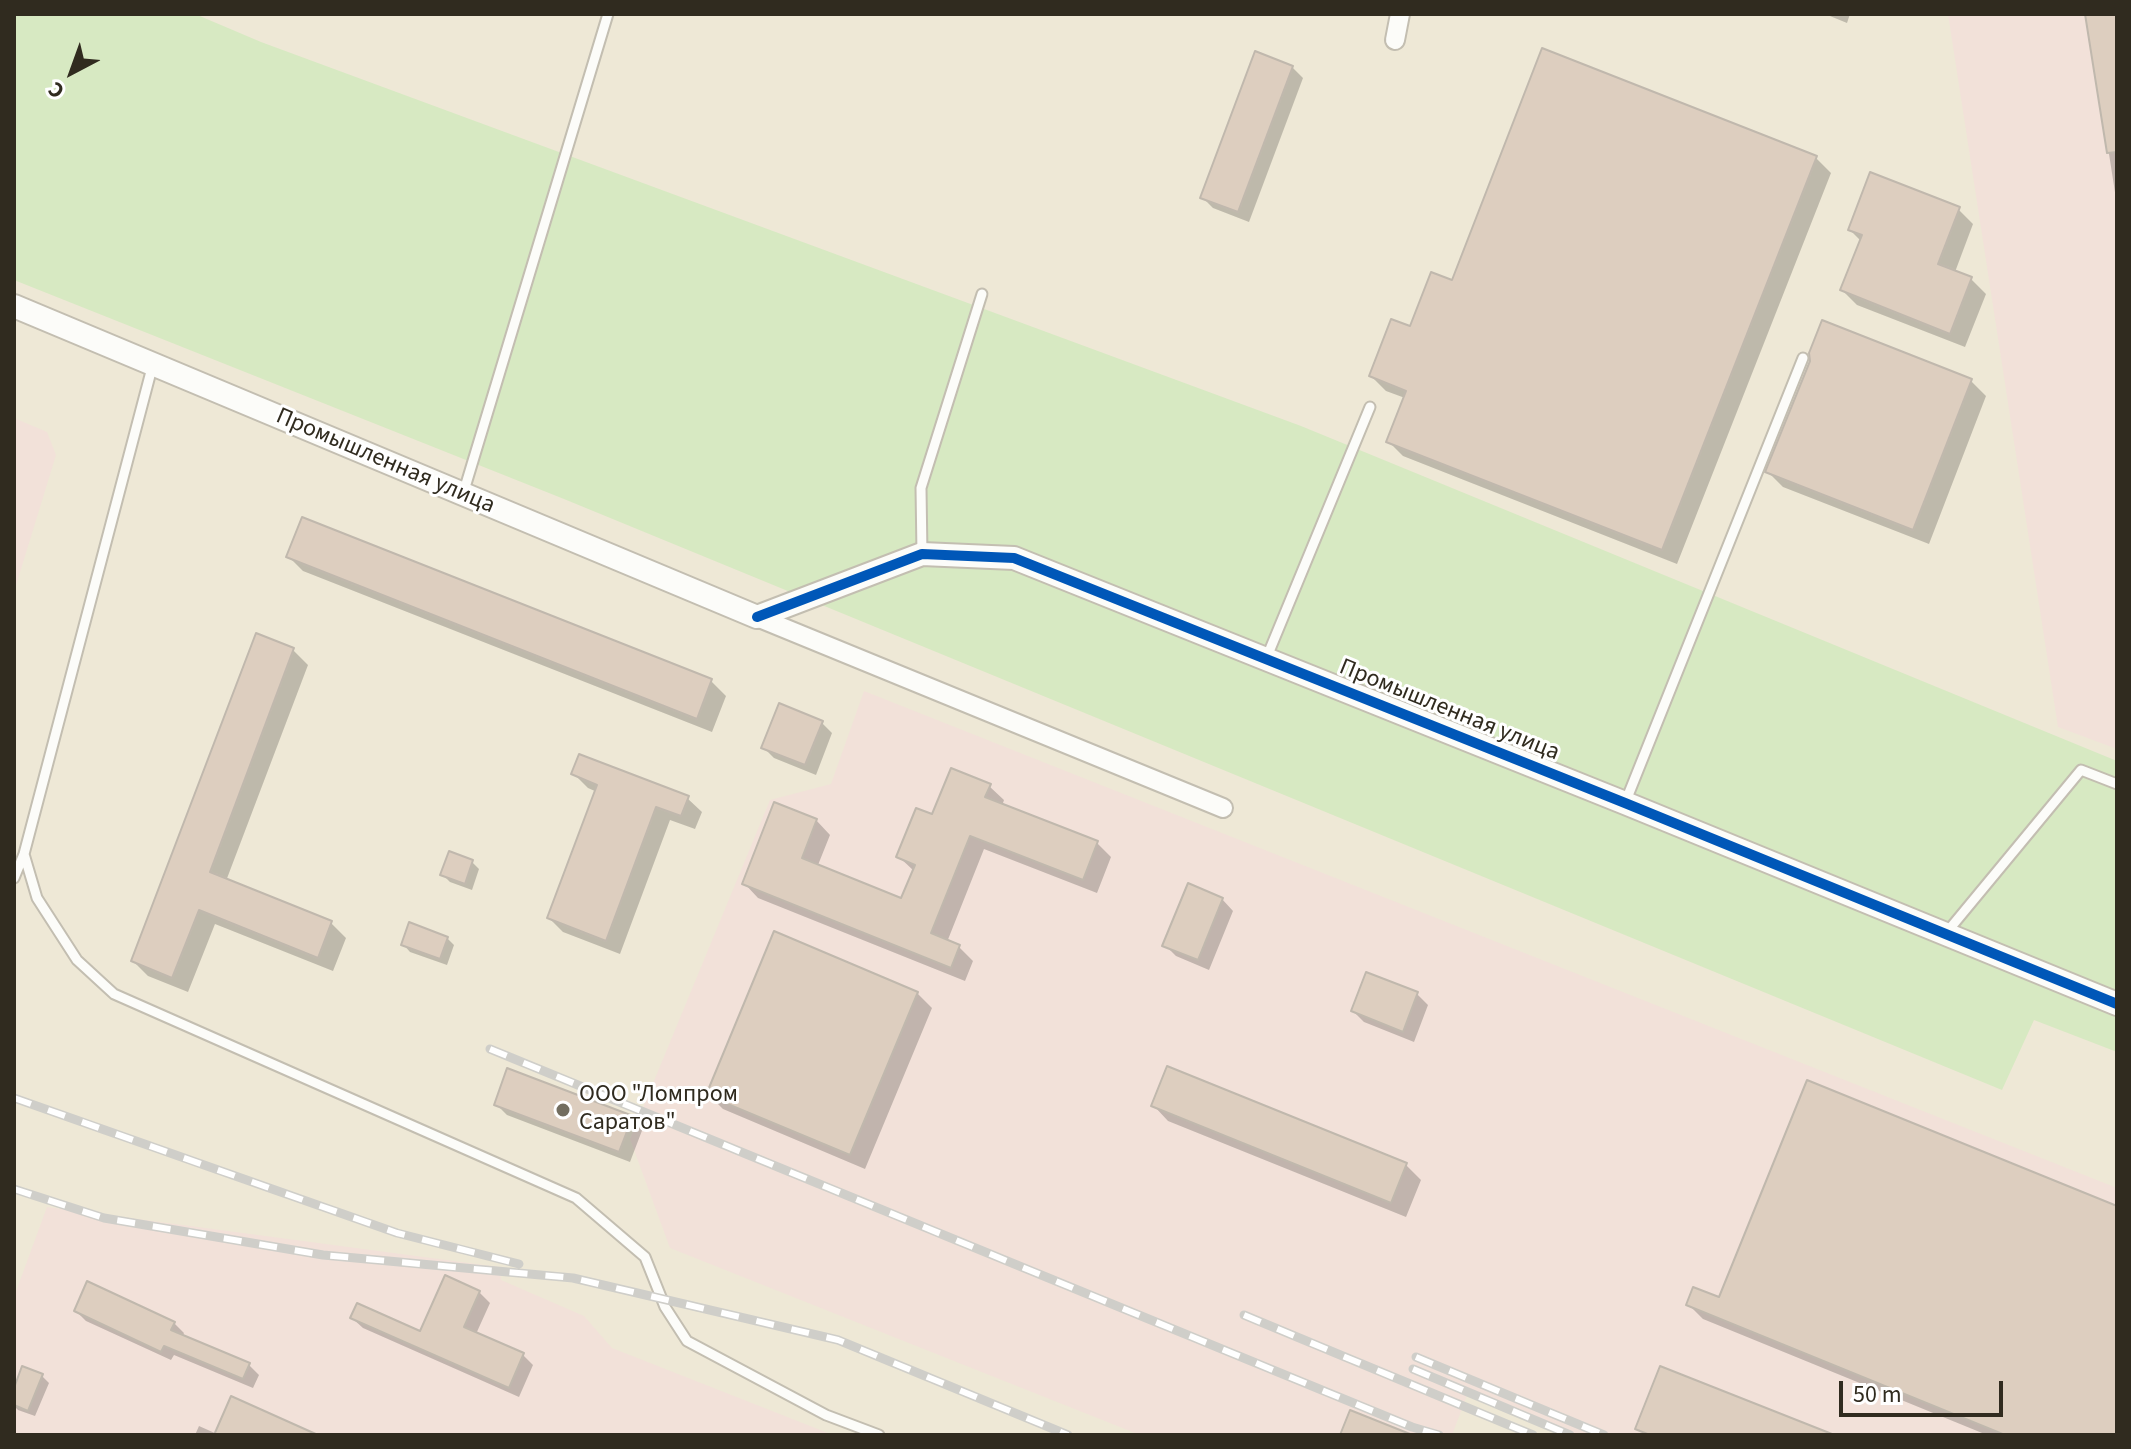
<!DOCTYPE html>
<meta charset="utf-8">
<style>
body{margin:0}
#map{position:relative;width:2131px;height:1449px;overflow:hidden;background:#eee8d6;font-family:"Source Sans 3",sans-serif}
canvas{display:block}
.frame{position:absolute;inset:0;border:16px solid #302b1f;pointer-events:none}
.north{position:absolute;left:32px;top:32px;width:80px;height:80px;-webkit-text-stroke:6px #fff;paint-order:stroke;rotate:221deg;font-size:22px;font-weight:700;line-height:32px;text-align:center;color:#302b1f}
.north::after{content:'';display:block;margin:auto;width:28px;height:36px;background:#302b1f;clip-path:polygon(50% 0,100% 100%,50% 72%,0 100%)}
.scale{position:absolute;left:1839px;top:1381px;width:164px;height:36px;box-sizing:border-box;border:4px solid #302b1f;border-top:0;padding-left:10px;font-size:24px;line-height:28px;white-space:nowrap;color:#302b1f;-webkit-text-stroke:6px #fff;paint-order:stroke}
</style>
<div id="map">
<canvas width="2131" height="1449"></canvas>
<div class="frame"></div>
<div class="north">С</div>
<div class="scale">50 m</div>
</div>
<script>
const context = document.querySelector('canvas').getContext('2d');
context.lineJoin = 'round';
function paint(path, color) { context.fillStyle = color; context.fill(path, 'evenodd'); }
function trace(path, color, width, dash) { context.strokeStyle = color; context.lineWidth = width; context.lineCap = dash ? 'butt' : 'round'; context.setLineDash(dash || []); context.stroke(path); }
function label(font, color, halo, rows, align = 'center') {
  context.font = font + ' "Source Sans 3",sans-serif'; context.lineWidth = 6; context.setLineDash([]); context.textBaseline = 'middle'; context.strokeStyle = halo; context.fillStyle = color; for (const [text, x, y, turn = 0] of rows) {
    context.save(); context.translate(x, y); context.rotate((+turn || 0) * Math.PI / 180); context.textAlign = isNaN(turn) ? turn : align; if (halo) context.strokeText(text, 0, 0); context.fillText(text, 0, 0); context.restore();
  }
}
paint(new Path2D(`
 M1948,14H2117V749L2058,727Z
 M14,418L47,432L56,455L14,592Z
 M864,691L2117,1188V1435H1576L1469,1390L1452,1435H1140L670,1248L630,1139L770,800L831,784Z
 M47,1207L499,1267L501,1280L584,1316L612,1348L833,1435H14V1297Z`), '#f2e1d9');
paint(new Path2D(`
 M14,14H195L261,42L1301,426L2117,761V1052L2034,1020L2002,1090L564,499L14,280Z`), '#d7e9c2');
paint(new Path2D(`
 M1825,14H1850L1847,23Z
 M2087,14H2117V205Z
 M1292,67L1303,78L1249,222L1213,208L1202,197Z
 M1816,158L1831,173L1677,564L1403,456L1388,441L1405,398L1386,391L1371,376L1453,283Z
 M1958,209L1973,224L1955,272L1971,279L1986,294L1965,347L1857,305L1842,290L1861,241L1850,230Z
 M1971,381L1986,396L1929,544L1783,487L1768,472Z
 M288,556L711,681L726,696L712,732L303,571Z
 M293,650L308,665L226,881L331,923L346,938L333,971L215,924L188,992L148,976L133,961Z
 M821,722L832,733L816,775L774,758L763,747Z
 M574,774L687,798L702,812L695,829L670,820L620,954L563,932L549,918L597,792L588,788Z
 M989,786L1004,800L1002,806L1097,843L1111,857L1097,893L984,849L947,942L959,947L973,961L965,981L758,898L744,883L816,820L830,835L818,865L902,901L914,871L898,856L933,817Z
 M472,862L479,869L472,890L450,882L443,875Z
 M1222,899L1233,911L1209,970L1176,956L1165,945Z
 M447,938L454,945L447,965L410,952L403,944Z
 M1368,975L1417,994L1428,1005L1414,1042L1364,1022L1353,1011Z
 M917,993L932,1008L865,1169L723,1109L708,1094Z
 M496,1104L632,1117L643,1128L630,1162L507,1115Z
 M1154,1106L1406,1165L1421,1180L1406,1217L1168,1121Z
 M2117,1208V1435H1987L1703,1319L1688,1304L1720,1300Z
 M479,1292L490,1303L476,1334L523,1355L533,1365L519,1397L363,1328L352,1318L421,1334Z
 M76,1311L174,1323L184,1333L182,1337L249,1365L259,1375L253,1388L174,1355L171,1360L86,1321Z
 M42,1376L49,1383L35,1416L18,1410L14,1406V1393Z
 M199,1426L217,1434L313,1435H195Z`), '#0003');
const building = new Path2D(`
 M2085,14H2117V152L2107,153Z
 M1542,48L1817,156L1662,550L1386,442L1406,391L1369,376L1391,319L1410,326L1431,272L1452,280Z
 M1255,51L1293,66L1238,212L1200,198Z
 M1870,172L1960,207L1938,264L1972,277L1950,334L1840,290L1862,235L1848,230Z
 M1822,320L1972,379L1913,530L1765,472L1810,361L1809,353Z
 M302,517L712,679L697,719L286,557Z
 M256,633L294,648L210,872L332,921L318,958L199,910L172,978L131,961Z
 M779,703L823,721L805,765L761,748Z
 M579,754L689,796L681,816L656,807L606,941L547,918L597,785L571,774Z
 M951,768L991,784L985,797L1098,841L1083,880L970,836L931,933L960,945L951,968L742,884L774,802L817,819L802,858L901,898L915,865L896,857L916,808L932,814Z
 M449,851L473,860L465,884L440,875Z
 M1188,883L1223,898L1198,960L1162,946Z
 M409,922L448,937L440,959L401,945Z
 M774,931L918,992L850,1155L706,1095Z
 M1366,972L1418,992L1403,1032L1351,1011Z
 M1167,1066L1407,1163L1391,1203L1151,1106Z
 M507,1068L633,1116L619,1152L494,1105Z
 M1807,1080L2117,1206V1435H2005L1686,1305L1693,1287L1719,1297Z
 M445,1275L480,1291L464,1327L524,1353L509,1388L350,1318L357,1303L420,1331Z
 M87,1281L175,1322L171,1330L250,1363L243,1379L164,1346L161,1352L74,1311Z
 M22,1366L43,1374L28,1411L14,1405V1388Z
 M1660,1366L1832,1434L1831,1435H1650L1635,1429Z
 M231,1396L318,1435H214Z
 M1350,1410L1410,1434V1435H1340Z`);
paint(building, '#ddcebf');
trace(building, '#c0b8ad', 2);
const service = new Path2D(`
 M463,494L608,14
 M922,554L921,488L982,294
 M1266,659L1370,407
 M1625,803L1803,358
 M24,854L37,898L77,960L114,994L576,1198L645,1257L665,1307L687,1341L826,1415L879,1435
 M14,878L24,854L153,364
 M1947,932L2081,770L2117,784`);
const minor = new Path2D(`
 M1395,40L1400,14
 M757,617L1223,808`);
const tertiary = new Path2D(`
 M14,306L757,617L922,554L1014,558L1625,803L2117,1004`);
trace(service, '#c3beb1', 13);
trace(minor, '#c3beb1', 22);
trace(tertiary, '#c3beb1', 26);
trace(service, '#fcfcf9', 9);
trace(minor, '#fcfcf9', 18);
trace(tertiary, '#fcfcf9', 22);
const rail = new Path2D(`
 M490,1049L1412,1427L1439,1435
 M14,1098L397,1233L519,1264
 M14,1189L104,1218L323,1255L573,1278L838,1340L1068,1435
 M1244,1315L1533,1435
 M1416,1357L1604,1435
 M1413,1369L1570,1435`);
trace(rail, '#cfcec9', 9);
trace(rail, '#fff', 6, [18]);
trace(new Path2D(`
 M757,617L922,554L1014,558L1625,803L2117,1004`), '#0057b8', 10);
for (const [x, y, r, color] of [
 [563,1110,8,"#726d5f"]
]) { const dot = new Path2D(); dot.arc(x, y, r, 0, 2 * Math.PI); context.fillStyle = color; context.fill(dot); trace(dot, '#fff', 3); }
label('24px', '#302b1f', '#fff', [
 ["Промышленная улица",385,462,23],
 ["Промышленная улица",1449,711,22]
]);
label('24px', '#302b1f', '#fff', [
 ["ООО \"Ломпром",579,1096],
 ["Саратов\"",579,1124]
], 'left');
</script>
